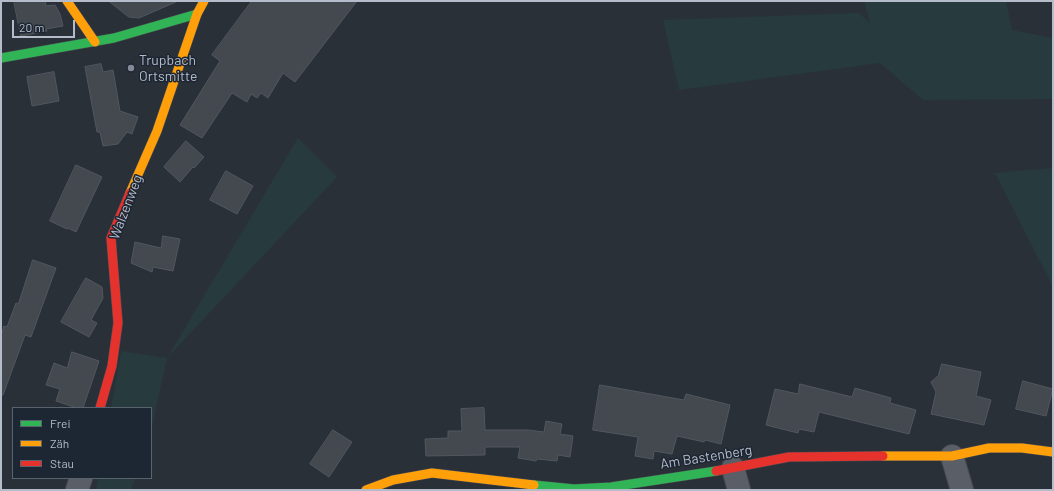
<!DOCTYPE html>
<meta charset="utf-8">
<style>
body{margin:0}
#map{position:relative;width:1054px;height:491px;overflow:hidden;background:#2a3038;font-family:Barlow,sans-serif}
canvas{display:block}
.frame{position:absolute;inset:0;border:2px solid #b4bcc9;pointer-events:none}
.legend{position:absolute;left:12px;top:407px;width:140px;height:72px;box-sizing:border-box;background:#1d2633;border:1px solid #59626f;margin:0;padding:5px 7px;list-style:none;font-size:12px;color:#b4bcc9}
.legend li{display:flex;align-items:center;gap:8px;height:20px}
.legend b{width:20px;border:1px solid #59626f}
.scale{position:absolute;left:12px;top:20px;width:63px;height:18px;box-sizing:border-box;border:2px solid #b4bcc9;border-top:0;padding-left:5px;font-size:12px;line-height:14px;white-space:nowrap;color:#b4bcc9;-webkit-text-stroke:3px #1d2633;paint-order:stroke}
</style>
<div id="map">
<canvas width="1054" height="491"></canvas>
<div class="frame"></div>
<ul class="legend">
<li><b style="height:5px;background:#30b455"></b>Frei</li>
<li><b style="height:5px;background:#ff9f0a"></b>Zäh</li>
<li><b style="height:5px;background:#e5322d"></b>Stau</li>
</ul>
<div class="scale">20 m</div>
</div>
<script>
const context = document.querySelector('canvas').getContext('2d');
context.lineJoin = 'round';
function paint(path, color) { context.fillStyle = color; context.fill(path, 'evenodd'); }
function trace(path, color, width, dash) { context.strokeStyle = color; context.lineWidth = width; context.lineCap = dash ? 'butt' : 'round'; context.setLineDash(dash || []); context.stroke(path); }
function label(font, color, halo, rows, align = 'center') {
  context.font = font + ' Barlow,sans-serif'; context.lineWidth = 3; context.setLineDash([]); context.textBaseline = 'middle'; context.strokeStyle = halo; context.fillStyle = color; for (const [text, x, y, turn = 0] of rows) {
    context.save(); context.translate(x, y); context.rotate((+turn || 0) * Math.PI / 180); context.textAlign = isNaN(turn) ? turn : align; if (halo) context.strokeText(text, 0, 0); context.fillText(text, 0, 0); context.restore();
  }
}
paint(new Path2D(`
 M864,1H1006L1012,30L1053,38V99L923,100L880,63L679,90L663,20L859,13L870,23Z
 M298,138L337,177L167,358L151,431V408H111L121,351L167,358Z
 M1053,168V287L995,173Z
 M98,478H135L131,490H96Z`), '#273a3e');
const building = new Path2D(`
 M14,1H45L46,6L55,5L60,14L63,26L46,29L47,31L21,36Z
 M109,1H178L139,18L129,17Z
 M252,1H357L295,82L283,73L268,98L261,93L257,98L251,94L247,102L232,93L202,138L180,125L220,61L212,55Z
 M101,64L103,72L113,70L120,111L138,117L132,134L127,132L118,144L103,146L100,132H97L85,67Z
 M54,72L59,101L32,106L27,77Z
 M186,141L204,157L194,168L193,167L180,182L164,167Z
 M76,165L102,177L76,232L68,228L67,229L50,221Z
 M226,171L253,186L237,214L210,200Z
 M163,236L180,239L173,271L153,267L152,272L131,263L135,242L161,248Z
 M33,260L56,268L31,337L25,335L3,395H1V336L4,326L7,327L16,303L18,304Z
 M86,278L102,287L103,298L91,320L97,323L89,337L61,322Z
 M72,352L99,361L83,408H77L56,401L60,389L46,385L54,363L67,368Z
 M942,364L981,372L976,396L991,400L984,425L931,414L936,392L931,382L938,376Z
 M1023,381L1053,389L1046,416L1016,409Z
 M800,384L852,397L855,388L891,398L890,403L916,410L909,434L819,412L814,432L799,429L798,433L766,425L775,389L798,394Z
 M600,385L684,400L686,394L730,405L721,444L705,440L704,442L677,436L672,454L654,451L653,459L635,456L638,437L593,430Z
 M484,408L485,430H528L544,432L546,421L562,424L560,434L573,436L570,457L558,455L557,461L537,459L536,461L518,458L520,447H485V455L426,456L425,439L448,438V431H462L461,409Z
 M333,430L352,442L329,477L310,464Z`);
paint(building, '#444950');
trace(building, '#52575f', 1);
const street = new Path2D(`
 M952,456L962,490
 M733,468L739,490
 M77,490L81,478`);
const fast = new Path2D(`
 M1,58L114,38L197,14
 M534,485L574,489L611,487L716,471`);
const slow = new Path2D(`
 M67,1L95,42
 M130,193L157,131L197,14L204,1
 M883,456H952L989,448H1022L1053,452
 M366,490L393,480L432,473L534,485`);
const jam = new Path2D(`
 M100,408L112,366L118,323L111,238L130,193
 M716,471L789,457L883,456`);
trace(street, '#484c53', 24);
trace(fast, '#484c53', 10);
trace(slow, '#484c53', 10);
trace(jam, '#484c53', 10);
trace(street, '#5a5e66', 22);
trace(fast, '#30b455', 9);
trace(slow, '#ff9f0a', 9);
trace(jam, '#e5322d', 9);
for (const [x, y, r, color] of [
 [131,68,4,"#848b96"]
]) { const dot = new Path2D(); dot.arc(x, y, r, 0, 2 * Math.PI); context.fillStyle = color; context.fill(dot); trace(dot, '#1d2633', 1.5); }
label('14px', '#b4bcc9', '#1d2633', [
 ["Trupbach",139,60],
 ["Ortsmitte",139,76]
], 'left');
label('14px', '#b4bcc9', '#1d2633', [
 ["Walzenweg",126,207,-69],
 ["Am Bastenberg",706,457,-9]
]);
</script>
